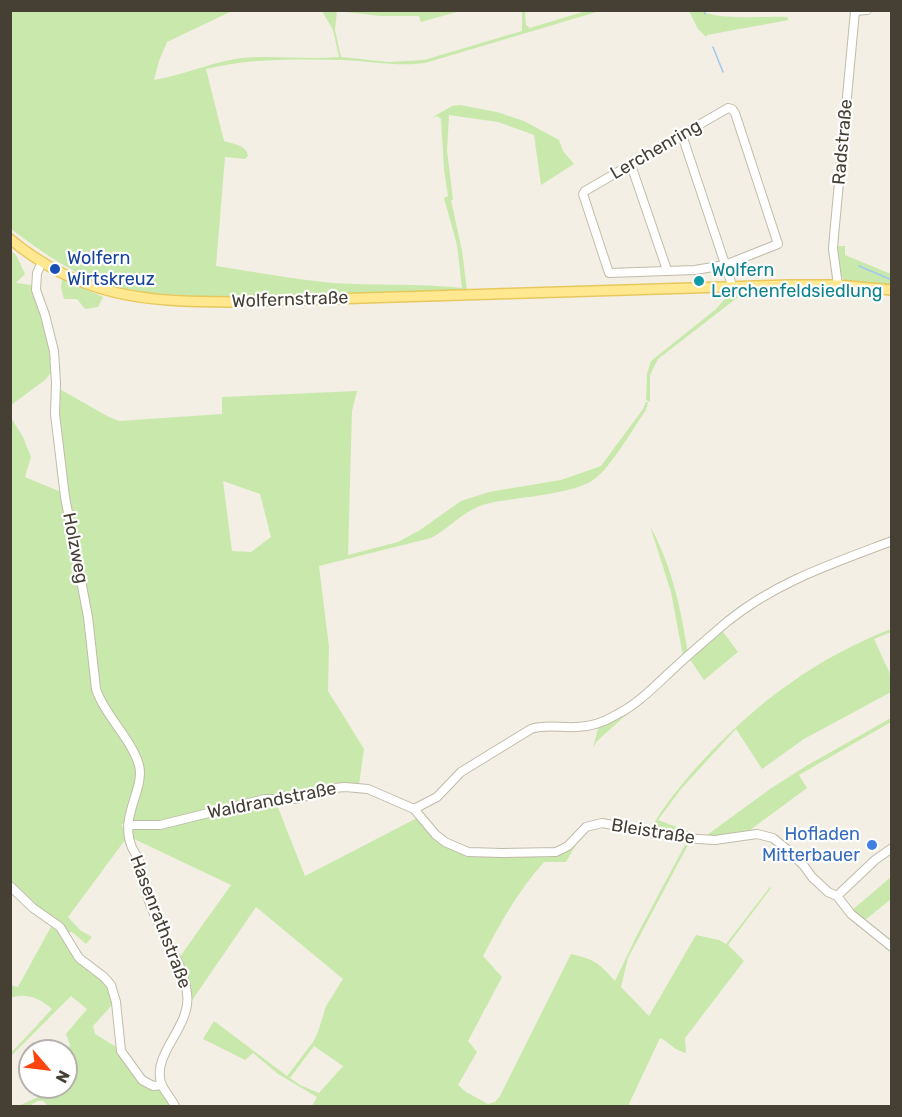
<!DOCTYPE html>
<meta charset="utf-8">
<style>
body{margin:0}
#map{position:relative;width:902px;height:1117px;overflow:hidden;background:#f3efe4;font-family:Rubik,sans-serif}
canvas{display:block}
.frame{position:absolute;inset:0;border:12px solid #453f34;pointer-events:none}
.north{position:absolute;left:18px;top:1039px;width:60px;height:60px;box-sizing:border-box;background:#fff;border:2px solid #b5b2ae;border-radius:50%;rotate:118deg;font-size:16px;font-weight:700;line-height:24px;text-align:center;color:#453f34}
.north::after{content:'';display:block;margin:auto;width:21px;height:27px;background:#ff440e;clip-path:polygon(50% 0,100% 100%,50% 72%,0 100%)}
</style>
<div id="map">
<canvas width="902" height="1117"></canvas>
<div class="frame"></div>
<div class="north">N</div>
</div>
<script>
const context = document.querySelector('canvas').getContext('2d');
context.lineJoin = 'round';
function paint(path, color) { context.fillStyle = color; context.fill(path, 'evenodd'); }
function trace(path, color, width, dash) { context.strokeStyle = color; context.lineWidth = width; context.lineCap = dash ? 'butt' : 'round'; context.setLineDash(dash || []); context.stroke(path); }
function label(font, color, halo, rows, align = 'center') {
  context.font = font + ' Rubik,sans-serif'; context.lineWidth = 4.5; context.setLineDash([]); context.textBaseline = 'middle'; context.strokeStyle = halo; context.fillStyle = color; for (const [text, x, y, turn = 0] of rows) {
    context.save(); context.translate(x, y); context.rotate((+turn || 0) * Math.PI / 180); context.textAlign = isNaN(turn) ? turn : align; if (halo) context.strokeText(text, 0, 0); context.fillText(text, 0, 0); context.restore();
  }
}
paint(new Path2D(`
 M11,11H232L167,42L159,61L154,80C184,75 211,62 241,58C273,55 306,60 339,57L333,30L322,11H460L421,22L419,16H380L337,11L335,30L341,57L389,62L424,60L522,31V11H525L526,25L530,28L586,11H600L425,63C397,67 371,61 343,60C297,59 250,58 206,69L224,141C233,144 247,145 248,156L245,159L225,157L216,266C255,272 293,279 332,283C375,286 419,283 462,288L457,245L444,198L448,196L444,170L441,119L437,116L431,118L452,106L460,105L497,112L524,121L559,140L563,151L574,164L541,185L534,135L498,122L449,115L447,150L453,200H451L462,251L467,290C376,290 284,302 195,296C167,294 136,293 109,285C73,275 41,251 11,229Z
 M689,11H705L706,13C732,20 761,16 787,17L789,20L707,35L706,37L698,29Z
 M836,246H845V255L891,274L890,285L845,281L840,274Z
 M11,251L16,255L25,274L16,283L31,285C42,313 49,340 53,370L45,380L11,405Z
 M62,279L103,297L98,307L85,309L77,299H64L61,288Z
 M794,289H844L891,294V296C859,292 826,288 793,290C775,291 761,295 742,294L658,359L650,375V402L646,400L647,374L651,361L716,309L730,293L765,294Z
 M58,388L107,416L119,421L222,414V397L357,391L352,411L348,555L398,542L420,530L461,501L489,492L561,480L601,466L643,409L646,402H648L646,410C633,428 611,468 593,480C572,495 514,497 486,504C464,510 450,528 431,538L319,566L329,647L328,691L364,749L359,785L286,797L159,823H133L130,820L144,767L101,699L72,522L59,422ZM223,481L260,494L271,537L251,552L232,551Z
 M10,416L23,437L31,457L25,477L61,492L78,571L99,704L133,757L138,774L126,822L121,825L124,828L125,840L68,917L80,930L92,937L86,944L72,932H66L64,936L112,992L114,1003L93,1026L95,1034L118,1048L141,1082L171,1092L176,1106H48L43,1101H38L29,1106H18L45,1094L50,1087H66V1055L70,1045L66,1034L87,1009L71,996L11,1056V1053L52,1009C40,998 25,992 11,998L10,985L18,987L53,923L11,884Z
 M650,526C672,566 681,609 688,654L683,656L671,592Z
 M721,629L738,652L704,680L689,658Z
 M891,629V632L874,639L891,676V692L804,739L762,769L736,729L681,789L658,820L693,833L689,838L650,830C665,803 685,780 705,758C760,700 817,658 891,629Z
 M643,700L597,741L593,748L599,725Z
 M891,718V722L799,775L807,788L746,833L703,838L770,789L806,766Z
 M275,800L305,876L417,818L430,835L444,846L445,844L463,852L551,854L587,829L581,836L566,862H544C518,891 501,922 483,956L502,977L468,1041L477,1052L458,1085L466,1092L488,1104L495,1102L500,1096L571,954C597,960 598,963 615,981L637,935L686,843L685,840L690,841L628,958L621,987L649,1016L696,935L719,940L726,944L770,887L771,888L728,945L744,961L685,1038L686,1053C671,1049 670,1042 660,1038L628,1106H312L317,1097L278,1074L253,1053L245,1060L203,1039L214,1021L287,1076L313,1042L318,1032L326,1006L343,979L256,907L191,1002L179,958L231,885L132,838V827ZM314,1046L343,1066L319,1093L300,1085L290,1078Z
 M891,877V899L864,921L851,911Z`), '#c8e9ab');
trace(new Path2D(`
 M704,10L705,14
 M713,47L723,72
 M859,266L892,280`), '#9dc9f2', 1.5);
const minor = new Path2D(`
 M728,108L732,109L735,113L778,244L725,265L695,270L609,273L583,194L585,191Z
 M682,135L733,288
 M631,165L667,270
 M42,262L37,273L36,290L45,315L54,351L56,383L55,414L65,497L88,617L96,689C105,716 131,738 139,765C145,789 120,815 131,845C133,851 137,855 139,861C144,877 145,894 152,909C163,937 183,962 187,993C192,1027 152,1052 161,1083C164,1091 171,1098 175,1106
 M838,285L833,249L834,236L855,11L867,10
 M414,809L436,835L445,842L468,852L502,853L556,852L568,846L586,827L602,823L682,838L715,840L757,834L773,838L789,851L804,866L812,877L828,892L837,896L851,914L892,947
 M128,825H160L265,799H296L334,788L345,787L368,789L414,809L437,797L461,772L531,729C545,724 562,728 576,727C590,727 604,722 616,715C636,705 652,689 669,673C688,655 708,638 728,621C776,582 834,563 892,541
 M10,886L33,908L60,927L79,958L104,977L111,985L116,1002L121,1051L142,1080L153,1086L162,1085
 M837,896L875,860L892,848`);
const major = new Path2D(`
 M10,239C80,297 145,302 232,302L789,285H838L892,290`);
trace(minor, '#c1bba9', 10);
trace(major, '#e7c85d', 12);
trace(minor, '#fff', 8);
trace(major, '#ffe890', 9);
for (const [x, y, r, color] of [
 [55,269,6,"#1a4fb4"],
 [699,281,6,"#0f9aa8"],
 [872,845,6,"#3f7fe0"]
]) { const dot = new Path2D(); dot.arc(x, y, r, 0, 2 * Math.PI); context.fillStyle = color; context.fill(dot); trace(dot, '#fff', 2); }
label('18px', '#453f34', '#fff', [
 ["Radstraße",843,142,-85],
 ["Lerchenring",656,150,-30],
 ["Wolfernstraße",290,300,-2],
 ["Holzweg",75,548,79],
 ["Waldrandstraße",272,801,-11],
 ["Bleistraße",653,832,9],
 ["Hasenrathstraße",160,922,69]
]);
label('18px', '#164399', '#fff', [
 ["Wolfern",67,259],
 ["Wirtskreuz",67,280]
], 'left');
label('18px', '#0d838f', '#fff', [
 ["Wolfern",711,271],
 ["Lerchenfeldsiedlung",711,292]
], 'left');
label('18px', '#366cbe', '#fff', [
 ["Hofladen",860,835],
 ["Mitterbauer",860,856]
], 'right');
</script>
